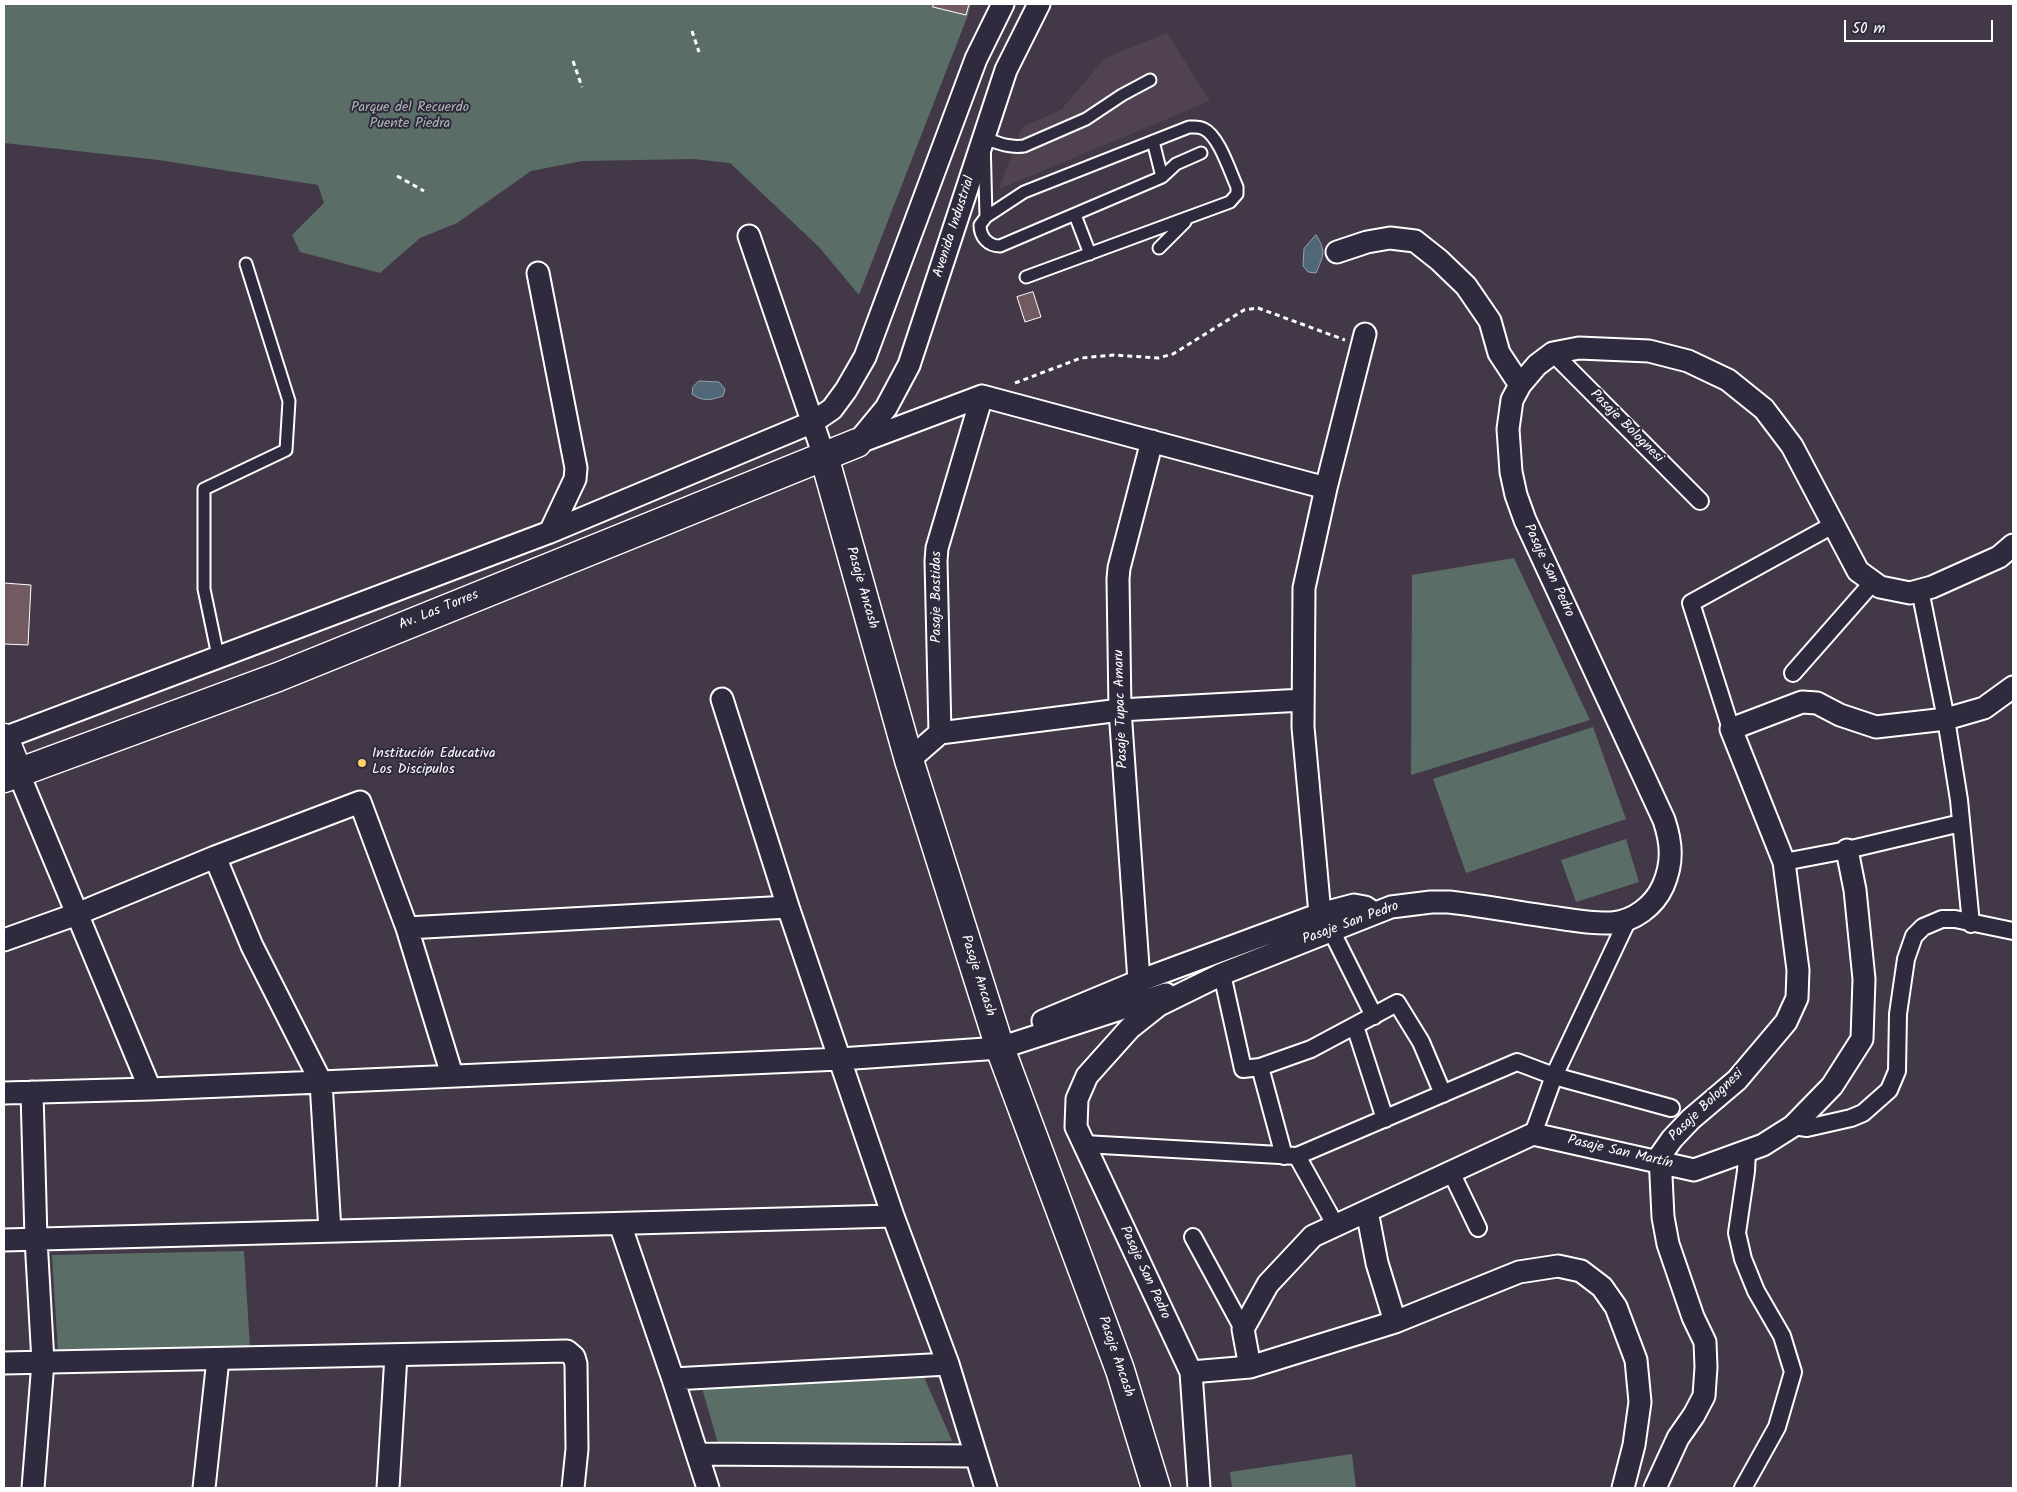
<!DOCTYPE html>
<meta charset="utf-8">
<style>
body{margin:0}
#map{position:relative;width:2017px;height:1492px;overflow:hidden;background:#433848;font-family:Kalam,sans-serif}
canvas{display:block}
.frame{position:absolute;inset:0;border:5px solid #fff;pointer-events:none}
.scale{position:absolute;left:1844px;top:20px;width:149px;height:22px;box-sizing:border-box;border:2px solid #fff;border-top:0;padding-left:6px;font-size:15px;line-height:18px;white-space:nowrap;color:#fff;-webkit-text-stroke:4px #2f2a3d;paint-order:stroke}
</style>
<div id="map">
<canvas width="2017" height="1492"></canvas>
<div class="frame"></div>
<div class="scale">50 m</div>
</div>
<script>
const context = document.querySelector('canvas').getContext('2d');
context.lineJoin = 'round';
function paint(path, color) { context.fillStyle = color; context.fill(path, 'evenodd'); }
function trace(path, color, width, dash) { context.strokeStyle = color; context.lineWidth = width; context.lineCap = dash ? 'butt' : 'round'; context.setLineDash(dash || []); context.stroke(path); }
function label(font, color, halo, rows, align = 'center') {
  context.font = font + ' Kalam,sans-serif'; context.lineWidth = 4; context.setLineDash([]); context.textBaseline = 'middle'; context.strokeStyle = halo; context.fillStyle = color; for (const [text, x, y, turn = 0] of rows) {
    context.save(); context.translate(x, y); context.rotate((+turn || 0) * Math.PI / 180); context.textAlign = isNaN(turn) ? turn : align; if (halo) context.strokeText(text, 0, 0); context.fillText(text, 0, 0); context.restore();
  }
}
paint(new Path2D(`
 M1167,33L1210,101L999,189L1022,127L1061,110L1105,58Z`), '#514250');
paint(new Path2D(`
 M4,4H971L968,15L859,295L819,247L730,163L694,159L582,161L531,171L457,223L420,238L380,273L300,252L292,235L324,203L318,185L159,160L4,143Z
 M1514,558L1590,720L1411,775L1412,575Z
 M1593,727L1626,819L1466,873L1433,779Z
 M1626,839L1639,882L1576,902L1561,860Z
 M244,1251L250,1348L58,1352L52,1255Z
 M924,1377L952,1441L719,1447L702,1388Z
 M1352,1454L1356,1488H1232L1230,1472Z`), '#5a6e67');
const water = new Path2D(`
 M1316,235C1327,252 1323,256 1316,273L1308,272L1303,266L1304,249Z
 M699,381L719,382L725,389L723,396C711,400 703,402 692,394L693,387Z`);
paint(water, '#50677a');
trace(water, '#96a4af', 1);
const building = new Path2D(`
 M934,4H969L966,15L933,7Z
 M1033,292L1041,317L1025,322L1017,297Z
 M4,583L31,585L28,645L4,644Z`);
paint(building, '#725a61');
trace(building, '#fff', 1);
const service = new Path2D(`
 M1153,141L1162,177
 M1075,215L1090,254
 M986,217L984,138C998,143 1009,148 1024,146L1086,119L1122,95L1150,80
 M1159,248L1185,222
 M1026,277L1230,202L1237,194V187C1230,172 1219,136 1204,129C1199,126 1194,127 1189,127L1024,192L986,217L980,225C980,237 988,246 1000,246L1162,177L1176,164L1201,153
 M218,656L204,589V489L286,450L289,401L246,264`);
const pedestrian = new Path2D(`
 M1553,353L1700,501
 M1920,590L1946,719L1959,800L1971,924
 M1793,673L1873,582
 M1731,729L1691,603L1833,525
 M1784,862L1847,850L1961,823
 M1331,930L1374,1016
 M1222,974L1243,1069L1260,1067L1284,1156
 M1355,1026L1385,1119
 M1260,1067L1311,1049L1397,1003L1421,1042L1443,1094
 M1793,1126L1807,1128L1851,1118L1863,1113L1889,1090L1897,1071L1898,1014L1906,959L1914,936L1923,927L1942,919H1955L2013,931
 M1533,1134L1554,1076L1628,919
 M1084,1144L1297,1156L1517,1062L1554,1076L1671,1108
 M1297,1156L1336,1226
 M1451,1172L1478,1228
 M1193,1237L1243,1329
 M1743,1488L1777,1427L1793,1372L1782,1336L1756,1291L1743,1259L1737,1233L1746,1171L1747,1151`);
const minor = new Path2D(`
 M749,236L824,456
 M1337,252L1367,242L1390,238L1415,241L1439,260L1466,286L1490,321L1499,353L1520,385
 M538,273L576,468L575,479L550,532
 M858,442L886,408L909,365L1006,70L1039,4
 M857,443L982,396L1326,488
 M722,699L788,907L893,1216L948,1364L986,1488
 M940,733L1120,710L1303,700
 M4,738L550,532L813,422L832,409L846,390L865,357L976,59L1003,4
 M909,760L940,733L936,561L937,548L982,396
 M18,772L150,1089
 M215,857L252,946L321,1082L330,1231
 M1320,914L1303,727L1304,588L1326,488L1365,334
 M407,928L788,907
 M4,940L77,914L215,857L360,802L407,928L452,1075
 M1139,981L1120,710L1118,579L1119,568L1152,441
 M1043,1021L1139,981L1320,914L1354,905L1365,907L1374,913
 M32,1092L36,1239L43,1362L33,1488
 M4,1093L150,1089L321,1082L840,1059L1000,1048L1166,994
 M1367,1211L1377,1263L1395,1322
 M620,1224L673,1379L708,1488
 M4,1240L893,1216
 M4,1363L567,1351L574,1357L576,1364L577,1449L573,1488
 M1250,1367L1243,1329L1268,1284L1313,1236L1533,1134L1694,1170L1763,1145L1793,1126L1832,1086L1862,1039L1864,979L1855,890L1847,850
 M1191,1372L1250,1367L1395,1322L1519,1272L1558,1266L1581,1271L1602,1287L1616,1307L1636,1360L1640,1402L1634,1445L1623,1488
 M673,1379L948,1364
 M697,1454L975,1456
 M204,1488L218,1359
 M388,1488L396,1355
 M1199,1488L1191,1372L1076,1127L1077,1099L1087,1076L1130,1028L1159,1005L1222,974L1391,907L1431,902H1449C1483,906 1517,912 1551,917C1571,920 1592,924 1612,923C1634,921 1654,906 1663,886C1673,863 1672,844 1664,820L1525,520L1516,495L1511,472L1508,429L1512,400L1520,385L1537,365L1553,353L1579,348L1649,351L1688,361L1728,380L1764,409L1792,446L1858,571L1880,587L1910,593L1932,587L1999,557L2013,545
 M1655,1488L1678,1438L1694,1415L1704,1396L1706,1367L1705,1342L1693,1317L1668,1244L1663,1217L1660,1156L1672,1139L1691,1119L1737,1080L1786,1022L1797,998L1798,970L1784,862L1731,729L1802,702L1817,703L1840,715L1876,727L1946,719L1984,708L2013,687`);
const tertiary = new Path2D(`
 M824,456L909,760L1000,1048L1120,1370L1156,1488
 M4,738L18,772
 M4,778L278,677L857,443`);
trace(service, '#fff', 15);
trace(pedestrian, '#fff', 20);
trace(minor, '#fff', 25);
trace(tertiary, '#fff', 31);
trace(new Path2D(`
 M692,31L699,52
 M573,61L582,87
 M397,176L424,191
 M1015,383L1081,358L1114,355L1158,358L1173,354L1244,310L1258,308L1345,340`), '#fff', 3, [5, 4]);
trace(service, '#2f2a3d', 11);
trace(pedestrian, '#2f2a3d', 16);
trace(minor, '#2f2a3d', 21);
trace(tertiary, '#2f2a3d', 28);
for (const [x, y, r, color] of [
 [362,763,5,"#ffd166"]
]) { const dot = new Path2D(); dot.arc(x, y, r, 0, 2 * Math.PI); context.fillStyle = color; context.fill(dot); trace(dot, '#2f2a3d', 2); }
label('14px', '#acb6b3', '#2f2a3d', [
 ["Parque del Recuerdo",410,109],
 ["Puente Piedra",410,125]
]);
label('14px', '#fff', '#2f2a3d', [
 ["Avenida Industrial",955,227,-72],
 ["Pasaje Bolognesi",1626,427,45],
 ["Pasaje San Pedro",1548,571,65],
 ["Pasaje Ancash",861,588,74],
 ["Pasaje Bastidas",938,597,-90],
 ["Av. Las Torres",439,611,-22],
 ["Pasaje Tupac Amaru",1122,709,-92],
 ["Pasaje San Pedro",1351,924,-20],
 ["Pasaje Ancash",977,976,72],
 ["Pasaje Bolognesi",1707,1106,-44],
 ["Pasaje San Martín",1620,1153,13],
 ["Pasaje San Pedro",1144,1273,65],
 ["Pasaje Ancash",1115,1357,71]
]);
label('14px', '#fff', '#2f2a3d', [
 ["Institución Educativa",372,755],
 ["Los Discipulos",372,771]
], 'left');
</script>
